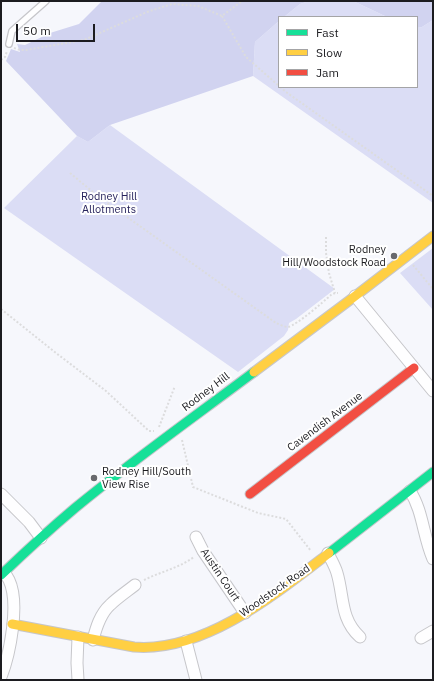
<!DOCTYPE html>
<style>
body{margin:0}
#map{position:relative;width:434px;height:681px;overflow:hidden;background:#f6f7fc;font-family:"IBM Plex Sans",sans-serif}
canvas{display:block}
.frame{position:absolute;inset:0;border:2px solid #1c1c20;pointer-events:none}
.legend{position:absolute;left:278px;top:16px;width:140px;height:72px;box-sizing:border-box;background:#fff;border:1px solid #a4a4a6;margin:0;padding:5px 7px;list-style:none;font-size:12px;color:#1c1c20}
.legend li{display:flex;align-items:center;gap:8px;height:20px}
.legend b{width:20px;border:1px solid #a4a4a6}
.scale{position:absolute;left:16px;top:24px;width:79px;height:18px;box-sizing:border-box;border:2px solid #1c1c20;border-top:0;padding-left:5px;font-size:12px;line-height:14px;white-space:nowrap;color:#1c1c20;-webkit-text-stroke:3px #fff;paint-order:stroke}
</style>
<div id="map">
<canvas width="434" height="681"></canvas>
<div class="frame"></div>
<ul class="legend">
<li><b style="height:5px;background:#16e098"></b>Fast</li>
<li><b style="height:5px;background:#ffcf43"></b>Slow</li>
<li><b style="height:5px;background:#f24e42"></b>Jam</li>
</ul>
<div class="scale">50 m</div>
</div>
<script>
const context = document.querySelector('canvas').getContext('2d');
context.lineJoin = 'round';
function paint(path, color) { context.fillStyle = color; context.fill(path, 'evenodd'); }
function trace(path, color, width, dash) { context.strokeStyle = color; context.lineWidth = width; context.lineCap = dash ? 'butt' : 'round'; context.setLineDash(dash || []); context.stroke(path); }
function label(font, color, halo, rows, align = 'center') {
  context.font = font + ' "IBM Plex Sans",sans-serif'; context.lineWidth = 4; context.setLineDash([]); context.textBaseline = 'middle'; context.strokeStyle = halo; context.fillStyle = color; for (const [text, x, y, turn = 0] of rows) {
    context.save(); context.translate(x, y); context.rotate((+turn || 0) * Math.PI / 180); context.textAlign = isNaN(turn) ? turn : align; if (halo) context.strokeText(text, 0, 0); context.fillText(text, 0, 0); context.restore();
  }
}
paint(new Path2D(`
 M309,1H353L387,17H284L300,4Z
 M433,20V203L253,76L255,42L279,21V87H417V28L422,27Z
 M110,125L335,289L296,319L289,323L288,330L284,336L238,372L4,208L77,136L88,142Z
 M433,248V310L400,273Z`), '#dbddf5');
paint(new Path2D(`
 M102,1H309L300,4L284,17H279V21L255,42L253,76L110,125L88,142L77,136L6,61L11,49L20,52L17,44L25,45L50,33L79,24Z
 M353,1H433V20L422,27L417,28V17H387Z`), '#d1d3f0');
const lane = new Path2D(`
 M9,44L12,31L46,1`);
const street = new Path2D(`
 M355,296L433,391
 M410,491C423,511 423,536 433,559
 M1,494L29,522L41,538
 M196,537L203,551L245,613
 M328,553C331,560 335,566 337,573C344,596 340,619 360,637
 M78,637L77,663L78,680
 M421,638L433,631
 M93,640C96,628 100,614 110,605C117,598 126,592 135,585
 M186,641L196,680
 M1,677C10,654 20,603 9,580C8,578 6,575 4,573`);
const fast = new Path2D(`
 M329,553L433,472
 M1,575C25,552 50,529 75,508C133,460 194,417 254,372`);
const slow = new Path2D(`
 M254,372L350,300L433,236
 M12,624L134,647C204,653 277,593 329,553`);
const jam = new Path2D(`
 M250,494L414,368`);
trace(lane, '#c6c6ca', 8);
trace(street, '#c6c6ca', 13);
trace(fast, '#c6c6ca', 11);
trace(slow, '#c6c6ca', 11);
trace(jam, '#c6c6ca', 11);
trace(new Path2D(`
 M222,16L246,57L279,86
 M14,48L20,50H26L84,40L147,12L172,4L198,6L222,16L242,1
 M1,60L5,57L7,51
 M280,87L286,92L433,196
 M70,173L99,197L276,323C279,324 284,327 288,327C297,325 323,302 331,295L335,293H338
 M326,237V253L329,273L335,293
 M413,265L433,289
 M1,309L56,353L106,391L149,431H154
 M159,427L175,386
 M182,440L193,487L258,513L286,519L311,551
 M144,580C160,572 179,568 194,557`), '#dcdcdd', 2, [2, 2]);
trace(lane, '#fefeff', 5.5);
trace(street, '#fefeff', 11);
trace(fast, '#16e098', 9);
trace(slow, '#ffcf43', 9);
trace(jam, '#f24e42', 9);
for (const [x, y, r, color] of [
 [394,256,4,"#68696d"],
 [94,478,4,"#68696d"]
]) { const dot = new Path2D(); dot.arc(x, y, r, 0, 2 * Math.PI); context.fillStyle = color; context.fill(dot); trace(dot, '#fff', 1.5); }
label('11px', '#27235c', '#fff', [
 ["Rodney Hill",109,197],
 ["Allotments",109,210]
]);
label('11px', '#1c1c20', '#fff', [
 ["Rodney",386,250],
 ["Hill/Woodstock Road",386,263],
 ["Rodney Hill/South",102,472,"left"],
 ["View Rise",102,485,"left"]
], 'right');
label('11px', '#1c1c20', '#fff', [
 ["Rodney Hill",206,392,-37],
 ["Cavendish Avenue",325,422,-37],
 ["Austin Court",220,575,56],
 ["Woodstock Road",275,591,-35]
]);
</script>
